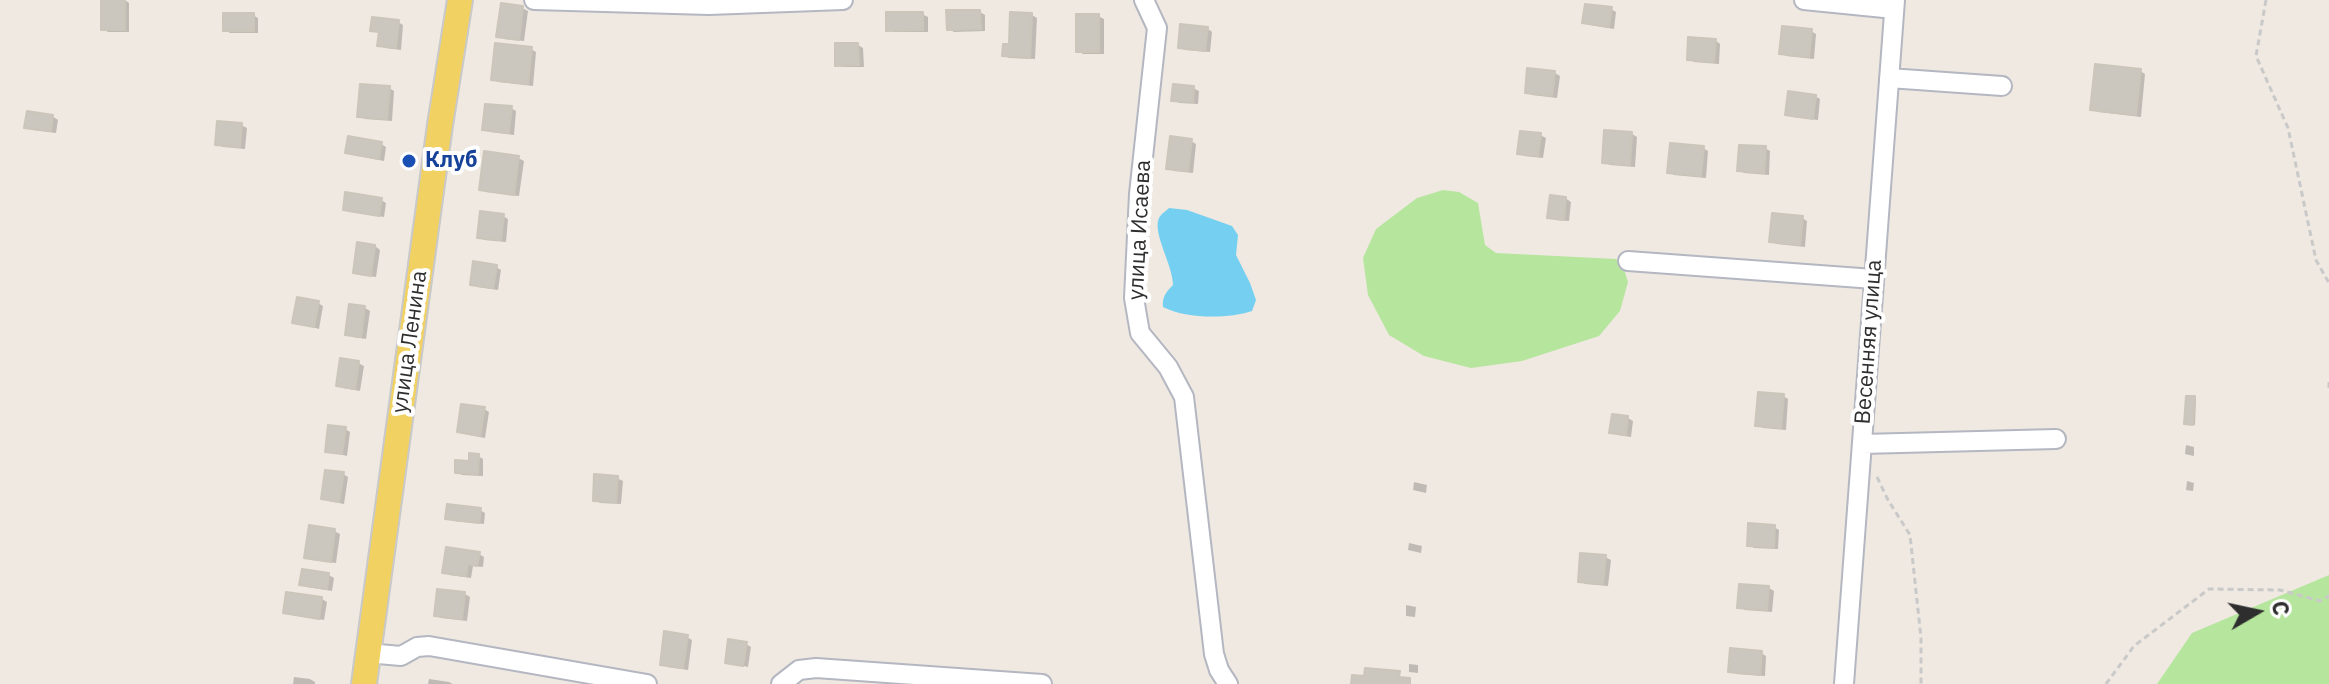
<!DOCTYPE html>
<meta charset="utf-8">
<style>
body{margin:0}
#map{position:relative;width:2329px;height:684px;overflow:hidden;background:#efe9e1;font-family:"IBM Plex Sans",sans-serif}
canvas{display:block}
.north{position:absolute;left:2217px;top:572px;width:80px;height:80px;-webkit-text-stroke:6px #fff;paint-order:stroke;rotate:81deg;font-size:22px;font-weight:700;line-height:32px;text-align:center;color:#2e2e2e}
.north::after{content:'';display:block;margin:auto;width:28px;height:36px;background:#2e2e2e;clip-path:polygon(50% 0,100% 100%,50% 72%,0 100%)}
</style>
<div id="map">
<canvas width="2329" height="684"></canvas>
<div class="north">С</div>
</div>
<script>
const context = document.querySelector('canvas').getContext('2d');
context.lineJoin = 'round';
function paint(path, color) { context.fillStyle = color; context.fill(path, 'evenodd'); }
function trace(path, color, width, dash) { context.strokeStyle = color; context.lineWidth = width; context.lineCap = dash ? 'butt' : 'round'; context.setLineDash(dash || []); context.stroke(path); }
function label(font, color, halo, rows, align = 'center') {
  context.font = font + ' "IBM Plex Sans",sans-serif'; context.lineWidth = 8; context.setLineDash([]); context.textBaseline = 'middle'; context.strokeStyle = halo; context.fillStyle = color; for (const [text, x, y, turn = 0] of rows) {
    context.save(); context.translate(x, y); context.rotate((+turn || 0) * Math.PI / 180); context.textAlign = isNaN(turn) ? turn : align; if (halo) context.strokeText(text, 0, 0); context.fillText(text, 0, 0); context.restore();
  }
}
paint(new Path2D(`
 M1443,190L1459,192L1478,203L1485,245L1496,253L1616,259L1624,269L1628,282L1620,311L1599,336L1522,361L1471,368L1424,356L1389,335L1368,295L1363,258L1376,229L1417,198Z
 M2329,575V684H2157L2192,633Z`), '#b6e59e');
paint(new Path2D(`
 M1169,208L1187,210L1232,226L1238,235L1236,255L1250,283L1256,300L1252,311C1228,319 1186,319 1163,307C1162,297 1166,292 1173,285C1173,265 1152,233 1159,218C1161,214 1166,211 1169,208Z`), '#75cff0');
paint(new Path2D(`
 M103,0H125L129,3V32H108L103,29Z
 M522,8L528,11L524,41L504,39L499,36Z
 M1611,9L1616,12L1614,29L1590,25L1585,22Z
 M980,12L985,15V31L954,32L949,29Z
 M922,14L928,17V32H894L888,29Z
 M253,15L258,18V33H230L225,30Z
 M1032,15L1037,18L1035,59L1009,58L1004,55Z
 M1098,16L1104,19V54H1083L1078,51Z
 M398,22L403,25L401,50L385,48L379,45L381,34L373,30Z
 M1207,28L1212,32L1210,52L1185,50L1180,47Z
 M1811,31L1816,34L1814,59L1786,56L1781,53Z
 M1715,40L1720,44L1719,64L1694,62L1689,59Z
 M858,45L863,48L864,67H842L837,64Z
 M531,49L536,52L533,86L498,82L493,79Z
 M2140,71L2145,74L2141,117L2098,112L2093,109Z
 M1555,73L1560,76L1557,98L1532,95L1527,92Z
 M389,88L394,91L392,121L365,119L359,116Z
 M1193,88L1199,91L1198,104L1179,103L1173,100Z
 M1815,96L1820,99L1818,120L1792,117L1787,114Z
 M511,108L516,111L514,135L490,132L484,129Z
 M52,116L58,120L56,133L32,130L26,127Z
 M241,125L247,128L245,149L223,147L218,144Z
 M1632,134L1637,137L1635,167L1610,165L1605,162Z
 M1540,135L1546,138L1543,158L1524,156L1519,153Z
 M1191,141L1196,144L1193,173L1174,171L1168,167Z
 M381,144L386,147L384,161L353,155L347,152Z
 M1703,148L1708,151L1706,178L1674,175L1669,172Z
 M1765,148L1770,151L1769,175L1744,173L1739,170Z
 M518,158L524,161L519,196L486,192L481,189Z
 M1565,198L1571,202L1569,221L1555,220L1550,217Z
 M381,200L386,203L384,217L350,212L345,209Z
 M503,216L508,219L506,242L484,240L479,237Z
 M1802,218L1807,221L1805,247L1777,244L1771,241Z
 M375,246L380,250L376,277L360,275L355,272Z
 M496,267L501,270L498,290L477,287L472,284Z
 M318,303L323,306L319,329L294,322Z
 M351,306L365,308L370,311L366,339L352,337L347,334Z
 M358,363L364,366L360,391L343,388L338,385Z
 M1783,396L1788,399L1786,430L1763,428L1757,425Z
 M2194,398L2196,399L2195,425L2188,424Z
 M484,409L489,412L485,438L464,434L459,431Z
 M1628,418L1633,421L1631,437L1617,435L1611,432Z
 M345,429L350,432L347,456L327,451Z
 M2186,445L2194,447V456L2185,454Z
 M478,456L483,459V476L462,475L457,472Z
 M343,474L348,477L344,504L329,501L323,498Z
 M617,478L623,481L621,504L600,503L595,500Z
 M2187,481L2194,483L2193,491L2186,490Z
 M1414,482L1427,485L1426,493L1413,490Z
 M480,510L485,513L484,524L453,521L448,518Z
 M1774,527L1779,530L1778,549L1754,548L1749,545Z
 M334,531L340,534L336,563L312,560L306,557Z
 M1409,543L1422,546L1421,553L1408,550Z
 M479,554L484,557L483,567L473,566L471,578L449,575L444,572Z
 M1605,557L1611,560L1608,586L1585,584L1580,581Z
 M329,575L334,578L332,591L307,587L302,584Z
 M1769,588L1774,591L1772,612L1745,610L1739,607Z
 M439,591L465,594L470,597L467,621L441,618L436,615Z
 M322,599L327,602L324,620L291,615L285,612Z
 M1406,605L1416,607L1415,617L1406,616Z
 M687,637L692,640L688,670L667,667L662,664Z
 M746,644L751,647L748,667L727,662Z
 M1761,653L1766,656L1765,676L1736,674L1730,671Z
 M1409,664L1418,665V673L1409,672Z
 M294,677L310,679L315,682V684H293Z
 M429,679L449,682L453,684H428Z`), '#0003');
const building = new Path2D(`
 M101,0H125V30H101Z
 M501,3L523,6L519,40L496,37Z
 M1585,4L1612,7L1609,27L1582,23Z
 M946,10H980L981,29L947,30Z
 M886,12H923V30L886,31Z
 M1010,12L1032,13L1030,58L1002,56L1003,44H1009Z
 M223,13H254V31H223Z
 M1076,14H1099V52H1076Z
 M372,17L399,20L396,48L377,46L379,32L370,31Z
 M1180,24L1208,27L1205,51L1178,48Z
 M1782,26L1812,29L1809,57L1779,54Z
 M1688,37L1716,39L1714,62L1687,60Z
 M495,43L532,47L528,84L491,80Z
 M835,43H858L859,65L835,66Z
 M2095,64L2141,69L2136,115L2090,110Z
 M1527,68L1555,71L1552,96L1525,93Z
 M360,84L390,86L387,119L357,117Z
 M1173,84L1194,86L1193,102L1171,101Z
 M1788,91L1816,95L1813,119L1785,115Z
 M485,104L512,106L509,133L482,130Z
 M27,111L53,115L51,131L24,128Z
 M217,121L242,123L240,147L215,145Z
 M1604,130L1632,132L1630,165L1602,163Z
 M1520,131L1541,133L1538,156L1517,154Z
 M348,136L382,142L379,159L345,153Z
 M1170,136L1192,139L1188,171L1166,169Z
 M1670,143L1704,146L1701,176L1667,173Z
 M1739,145L1766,146L1764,173L1737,171Z
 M484,151L519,156L514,195L479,190Z
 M345,192L382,198L379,216L343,210Z
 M1550,195L1566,197L1564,220L1547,218Z
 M480,211L504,214L501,240L477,238Z
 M1772,213L1803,216L1800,245L1769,242Z
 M357,242L375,245L371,276L353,273Z
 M473,261L497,265L493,288L470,285Z
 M297,297L319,301L314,327L292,323Z
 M349,304L365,306L361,337L345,335Z
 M340,358L359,361L355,389L336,386Z
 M1758,392L1784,394L1781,428L1755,426Z
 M2186,396H2195L2193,425L2184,424Z
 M461,404L485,407L480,436L457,432Z
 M1612,414L1628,416L1626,435L1609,433Z
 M328,425L346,427L342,454L325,452Z
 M469,453L479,454L478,474L455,473V460L469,461Z
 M325,470L344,472L339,502L321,499Z
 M594,474L618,476L616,502L593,501Z
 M447,504L481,508L479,523L445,519Z
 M1748,523L1775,525L1774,547L1747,546Z
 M309,525L335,529L331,562L304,558Z
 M446,547L480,552L477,566L468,564L466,576L442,573Z
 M1580,553L1606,555L1603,584L1578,582Z
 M302,569L329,573L327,589L299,585Z
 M1739,584L1769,586L1767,610L1737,608Z
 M437,589L465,592L462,619L434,616Z
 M286,592L322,597L319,619L283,613Z
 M664,631L688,635L683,668L660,665Z
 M728,639L747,642L743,666L725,663Z
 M1730,648L1762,651L1760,675L1728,672Z
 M1365,668L1400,671L1399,677L1410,678V684H1351L1352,675L1364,676Z`);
paint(building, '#cbc7bf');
trace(building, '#cbc5ba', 2);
const minor = new Path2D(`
 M534,0L709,5L843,0
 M1144,0L1157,28L1139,194L1134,298L1140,333L1168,367L1184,397L1214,654L1219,670L1228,684
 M1804,0L1894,9
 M1889,78L2002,86
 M1628,261L1874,279
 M1862,444L2056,439
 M367,653L401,656L417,647L429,646L647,684
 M781,684L799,670L816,668L1042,684
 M1844,684L1895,0`);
const major = new Path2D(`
 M364,684L440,125L460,0`);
trace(minor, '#b4b7c1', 22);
trace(major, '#c9c9c9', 28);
trace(new Path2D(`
 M2266,0L2256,56L2288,128L2316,260L2329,283
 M2329,382V391
 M1877,477L1888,500L1910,535L1921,638V684
 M2106,684L2134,646L2209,589L2280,590L2320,601L2329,596`), '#c9c9c9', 3, [6, 4]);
trace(minor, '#fff', 18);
trace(major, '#f2d163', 24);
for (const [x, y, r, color] of [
 [409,161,8,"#1a4fb4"]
]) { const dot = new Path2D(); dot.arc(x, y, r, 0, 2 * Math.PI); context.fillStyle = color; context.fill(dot); trace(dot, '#fff', 3); }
label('bold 22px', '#164399', '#fff', [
 ["Клуб",425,161]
], 'left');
label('22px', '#2e2e2e', '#fff', [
 ["улица Исаева",1140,230,-87],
 ["улица Ленина",410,342,-82],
 ["Весенняя улица",1869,342,-86]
]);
</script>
